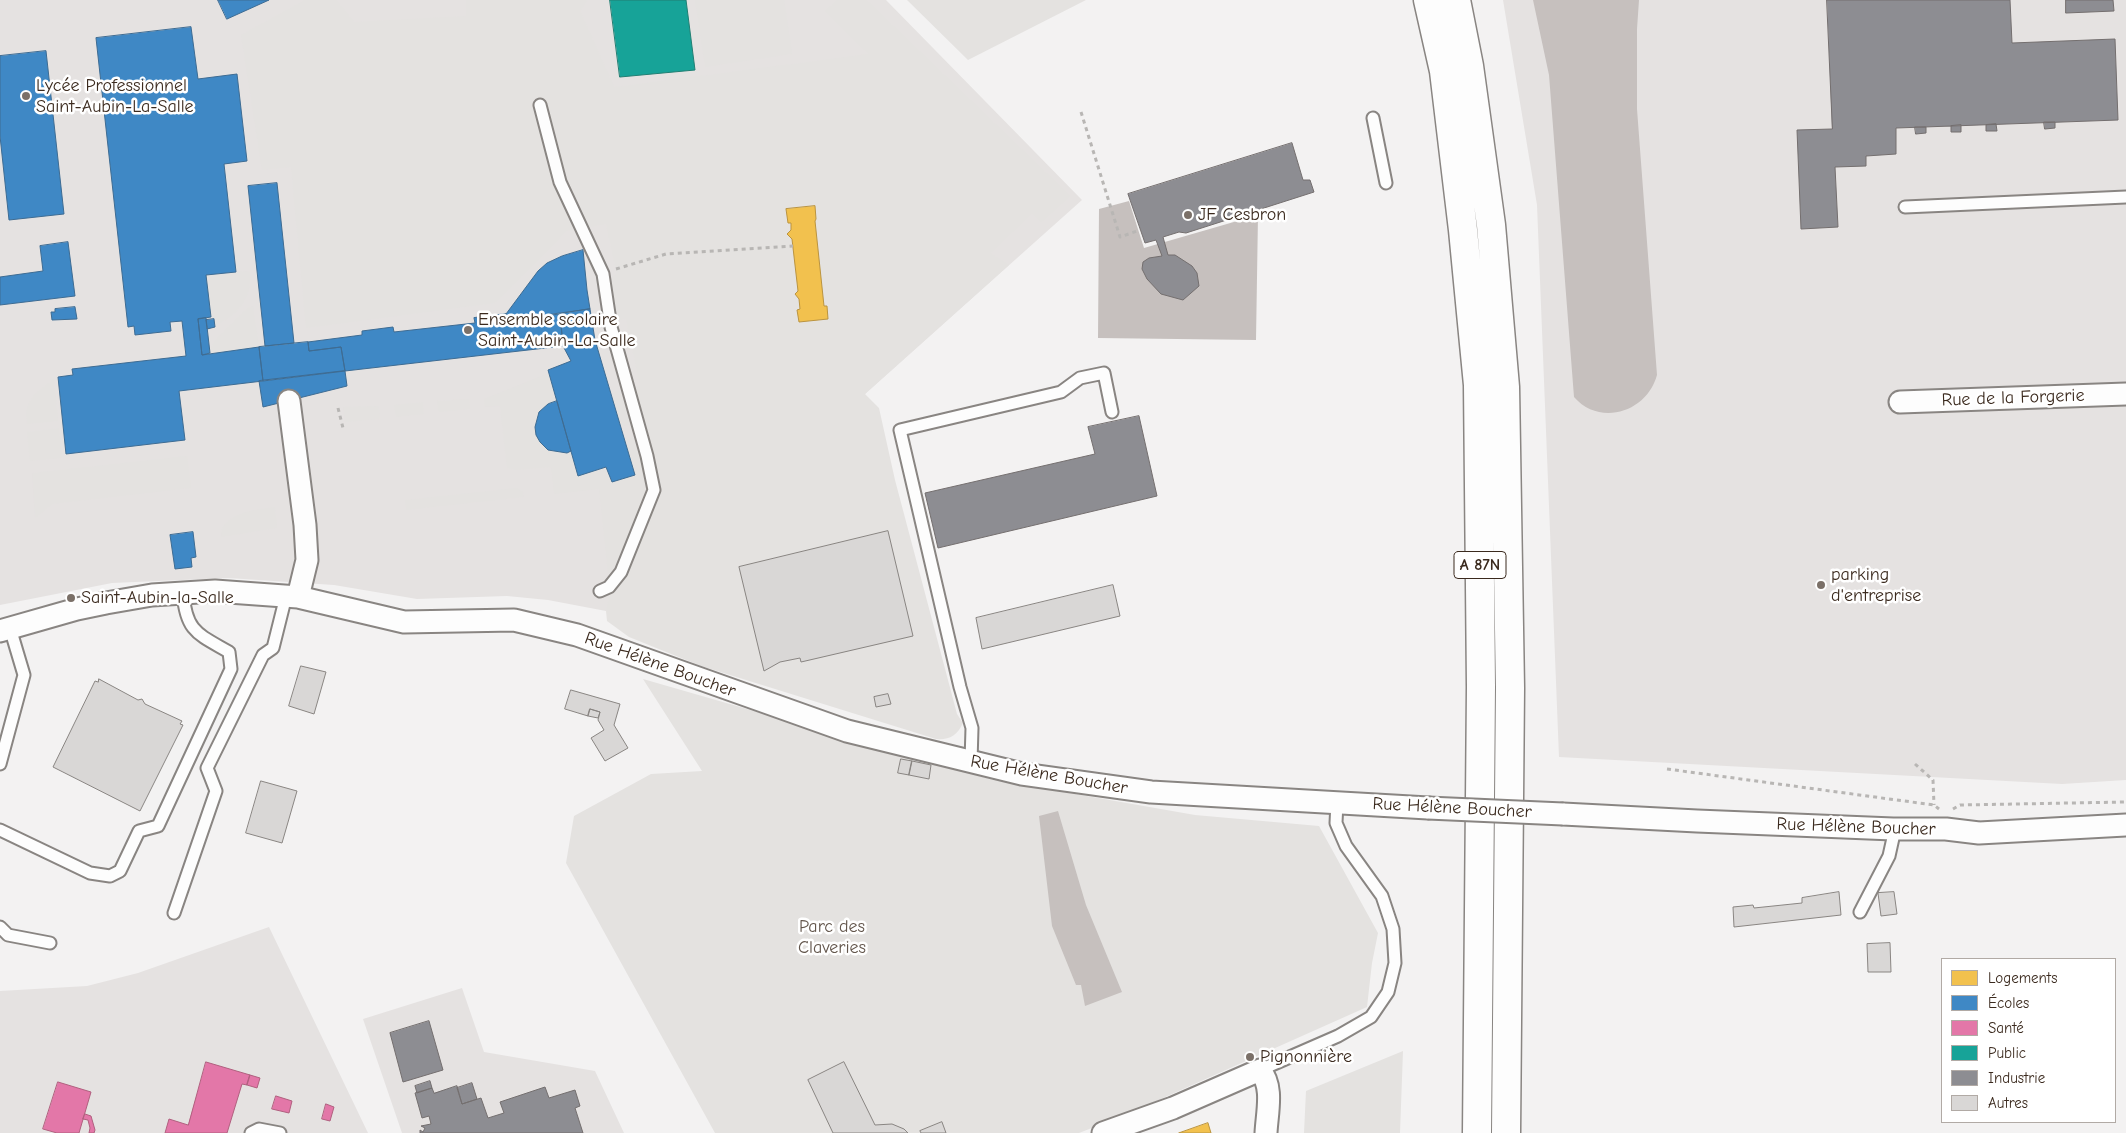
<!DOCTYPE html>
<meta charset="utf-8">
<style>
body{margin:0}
#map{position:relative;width:2126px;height:1133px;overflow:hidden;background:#f3f2f2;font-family:"Comic Neue",sans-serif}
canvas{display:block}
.legend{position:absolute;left:1941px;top:958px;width:175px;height:165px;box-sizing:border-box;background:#fff;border:1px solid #b1aaa5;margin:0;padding:6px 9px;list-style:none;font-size:15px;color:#3b2a1e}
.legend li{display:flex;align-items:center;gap:10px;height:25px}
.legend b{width:25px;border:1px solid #b1aaa5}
</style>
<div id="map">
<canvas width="2126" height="1133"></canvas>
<ul class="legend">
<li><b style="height:14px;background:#f2c14e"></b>Logements</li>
<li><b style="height:14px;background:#3f88c5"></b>Écoles</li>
<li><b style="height:14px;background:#e377a8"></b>Santé</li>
<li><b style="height:14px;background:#17a398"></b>Public</li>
<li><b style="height:14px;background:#8d8d92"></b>Industrie</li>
<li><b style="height:14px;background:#d9d7d6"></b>Autres</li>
</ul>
</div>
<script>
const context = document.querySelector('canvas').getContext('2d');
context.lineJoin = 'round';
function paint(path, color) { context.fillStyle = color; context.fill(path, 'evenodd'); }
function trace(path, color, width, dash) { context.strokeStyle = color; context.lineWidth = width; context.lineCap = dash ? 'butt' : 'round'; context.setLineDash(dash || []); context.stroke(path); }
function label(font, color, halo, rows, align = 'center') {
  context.font = font + ' "Comic Neue",sans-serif'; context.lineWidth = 5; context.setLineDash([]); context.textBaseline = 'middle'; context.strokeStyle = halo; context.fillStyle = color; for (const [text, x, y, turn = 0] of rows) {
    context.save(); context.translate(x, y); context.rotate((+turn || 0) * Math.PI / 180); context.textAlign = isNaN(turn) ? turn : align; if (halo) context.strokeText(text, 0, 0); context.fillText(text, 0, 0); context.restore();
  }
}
paint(new Path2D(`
 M0,0H886L1082,200L865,394L665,493L638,574L606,611L548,600L507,596L417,599L334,585L228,578L112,583L0,605Z
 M1503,0H2126V780L2062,784L1559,757L1537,205Z
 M269,927L368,1133H0V991L87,986L138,973Z
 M462,988L484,1052L595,1071L624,1133H402L363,1019Z`), '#e5e2e1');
paint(new Path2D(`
 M305,0H336L354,22L466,16V0H587L580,11L614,87L869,54L825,11L838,0H866L1070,196L1041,222L1032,213L990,253L1009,265L865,394L879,408L895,480L957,714L963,723C957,736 949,740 936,739L701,666L629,637L607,621L606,611L610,594L622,582L633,562L661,490L655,461L633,388L640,386L626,319L617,320L612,317L609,286L612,277L617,274L606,224L566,231L495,303L306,328L291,167L262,170L241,35Z
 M695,0H784L792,54L705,67Z
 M907,0H1086L968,60Z
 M245,271L250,272C252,297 238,315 215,326L214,319L211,317L206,275Z
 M253,306L259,347L210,353C210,341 239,317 248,308Z
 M549,373L557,401L539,412L535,427L536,435L544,447L554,452L571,451L603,468L612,482L635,474L625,440L633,437L647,486L616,566L608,573L599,489L554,494L551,467L515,470L507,468L500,406L485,407L484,399Z
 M54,379L58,421L27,424C24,399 36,393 54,379Z
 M621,390L630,424L621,427L610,393Z
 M469,399L470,407L469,409L440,412L438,410L437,401Z
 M423,402L424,414L396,417L394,405Z
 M378,406L380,415L379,419L345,422L343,407Z
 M59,428L62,458L30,461L27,432Z
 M187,456L191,488L52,504L35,518L32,473Z
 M516,488L523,492L524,497L406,510L405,500Z
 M275,507L277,528L221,537C220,513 257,509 275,507Z
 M643,679L990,779L1195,815L1319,826L1378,933L1372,963L1367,1007L1125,1115L1079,1133H715L566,863L574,816L651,774L702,771Z
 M1403,1051L1400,1133H1304L1306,1091Z`), '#e4e2e0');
paint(new Path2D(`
 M1533,0H1639L1637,29V109L1657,375C1647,412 1600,427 1574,397L1549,75Z
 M1129,201L1144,248L1258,215L1256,340L1098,338L1099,209Z
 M1058,811L1086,905L1122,992L1085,1006L1081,985H1076L1052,926L1039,816Z`), '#c6c0be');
const homes = new Path2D(`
 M815,206L816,219L815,221L824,306H827L828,319L799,322L797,310L800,309L799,299L795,294L798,291L792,239L787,234L791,230V223H788L786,209Z
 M1208,1123L1211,1133H1179Z`);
paint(homes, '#f2c14e');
trace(homes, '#bb9440', 1);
const schools = new Path2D(`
 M218,0H269L227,19Z
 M191,27L198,79L237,74L247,161L224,164L236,272L206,275L211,317L198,319L202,355L259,347L263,381L179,391L185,440L66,454L58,377L73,375L72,369L186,356L182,321L170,322L171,331L135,335L134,326L128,327L96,38Z
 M46,51L64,214L9,220L0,136V56Z
 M277,183L294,343L265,346L248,186Z
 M68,242L75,296L0,305V277L43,271L40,246Z
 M583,250L587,290L590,309L507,320L506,314L538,271L547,263L562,256Z
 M75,307L77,319L52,320L51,312H55V309Z
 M590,309L595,340L635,475L612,482L606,467L578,476L548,370L571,361L563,346L560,314Z
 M506,314L507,320L560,314L563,346L345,371L341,347L309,351L308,342L362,335V331L393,327L394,332L475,323L474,318Z
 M206,318L210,353L202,355L198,319Z
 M214,319L215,327L207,329L206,320Z
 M308,342L309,351L341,347L345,371L263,381L259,347Z
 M345,371L347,386L263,407L259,381Z
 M557,401L571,451L567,453L548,450L540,442L536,435L535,427L539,412L548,404Z
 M193,532L196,557L191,558L192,567L175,569L170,535Z`);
paint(schools, '#3f88c5');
trace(schools, '#3e6c93', 1);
const health = new Path2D(`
 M206,1062L250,1075L247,1085L242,1084L227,1133H165L169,1119L188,1125Z
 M250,1075L260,1078L257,1088L247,1085Z
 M58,1082L91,1092L79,1133H57L43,1129Z
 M276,1096L292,1101L289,1113L272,1109Z
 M326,1104L334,1107L330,1121L322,1119Z
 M85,1114L91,1116L95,1130L94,1133H89L90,1128L88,1120L83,1119Z`);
paint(health, '#e377a8');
trace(health, '#b1607f', 1);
const public = new Path2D(`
 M610,0H686L695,70L620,77Z`);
paint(public, '#17a398');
trace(public, '#227f73', 1);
const industry = new Path2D(`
 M1827,0H2010L2012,43L2115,39L2118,120L1896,128V154L1866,156V166L1835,167L1838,227L1801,229L1797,130L1832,129Z
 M2066,0H2113L2114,11L2066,13Z
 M2044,122H2055V128L2045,129Z
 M1996,124L1997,131H1986V125Z
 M1961,125V132H1951V126Z
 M1915,127H1926V133L1916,134Z
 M1292,143L1303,180H1310L1314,192L1186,233L1179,232L1163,237L1168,255H1175L1192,266L1197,273L1199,286L1183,300L1161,294L1147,279L1142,269L1143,262L1149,258L1162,256L1156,240L1145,243L1128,194Z
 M1139,416L1157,496L938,548L925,493L1095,454L1088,427Z
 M429,1021L443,1070L403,1082L390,1033Z
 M430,1081L432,1088L417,1093L415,1086Z
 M472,1083L477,1099L462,1104L457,1088Z
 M457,1086L462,1104L481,1098L488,1118L504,1113L500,1102L545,1087L549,1098L575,1090L580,1106L575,1108L583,1133H420V1130L423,1132L425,1128L421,1126L431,1124L429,1116L422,1118L415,1093L432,1088L434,1093Z`);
paint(industry, '#8d8d92');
trace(industry, '#746f6f', 1);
const building = new Path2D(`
 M888,531L913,636L801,662L800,658L780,662L764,671L739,567Z
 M1113,585L1120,616L982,649L976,618Z
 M301,666L326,672L314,714L289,706Z
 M99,679L138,700L142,699L145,704L182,721L180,724L183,725L140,811L53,767L95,681L98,682Z
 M571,690L620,704L614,725L628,748L605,761L591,738L604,730L598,720L600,712L590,709L588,716L565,709Z
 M888,694L891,704L876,707L874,697Z
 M590,709L600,712L598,718L588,716Z
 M901,759L912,761L909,775L898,773Z
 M912,761L931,765L929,779L909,775Z
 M261,781L297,791L282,843L246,833Z
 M1839,892L1841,915L1734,927L1733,907L1753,905L1754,908L1802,903V898Z
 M1894,892L1897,914L1881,916L1878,893Z
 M1890,943L1891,972H1868L1867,944Z
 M844,1062L875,1125L892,1124L904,1129L908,1133H833L808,1080Z
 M942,1122L946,1133H921L920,1131Z`);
paint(building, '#d9d7d6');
trace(building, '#898582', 1);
const lane = new Path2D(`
 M540,105L560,182L603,274L611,327L647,456L654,490L621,572L609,587L600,591
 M1373,118L1386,183
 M1905,207L2126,197
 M971,762L972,728L960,687L900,430L1061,392L1080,378L1104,373L1112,412
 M0,764L24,675L10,628
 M0,830L90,873L110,876L120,871L139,831L158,826L231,669L229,652C198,634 186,632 183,593
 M1860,912L1889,856L1895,829
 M174,913L216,791L207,768L263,655L273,648L286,596
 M0,927L8,935L50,943
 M1260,1070L1338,1036L1371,1017L1388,992L1395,963L1393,929L1382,896L1346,846L1336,823L1337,802
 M251,1133L259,1129L280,1133`);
const street = new Path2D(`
 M289,401L305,525L307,560L298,597
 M1900,402L2126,394
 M0,631L77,609L106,603L152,595L215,591L298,597L404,622L514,620L577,635L847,731L1022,774L1151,792L1428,808
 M1563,814L1697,821L1893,829H1946L1979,833L2126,825
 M1103,1133L1173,1108L1260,1070C1274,1087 1267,1112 1266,1133`);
const highway = new Path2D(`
 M1428,0L1444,71L1463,230L1478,385L1481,687L1477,1133
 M1456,0L1469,66L1491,225L1505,387L1510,688L1506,1133`);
trace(lane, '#898582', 15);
trace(street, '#898582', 25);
trace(highway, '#898582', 31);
trace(new Path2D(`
 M1081,112L1120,237L1140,230
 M616,269L666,254L793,246
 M338,408L343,428
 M1915,764L1933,780L1934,805
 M1667,769L1934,805L1939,809
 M1953,809L1960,805L2126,802`), '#b8b6b4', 3, [4, 4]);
trace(lane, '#fdfdfd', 11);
trace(street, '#fdfdfd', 21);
trace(highway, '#fdfdfd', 28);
const streetBridge = new Path2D(`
 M1428,808L1563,814`);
trace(streetBridge, '#898582', 25, []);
trace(streetBridge, '#fdfdfd', 21);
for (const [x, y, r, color] of [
 [26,96,5,"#7b7068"],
 [1188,215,5,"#7b7068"],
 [468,330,5,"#7b7068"],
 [1821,585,5,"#7b7068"],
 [71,598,5,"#7b7068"],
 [1250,1057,5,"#7b7068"]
]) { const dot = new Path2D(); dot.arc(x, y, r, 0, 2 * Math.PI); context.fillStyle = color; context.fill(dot); trace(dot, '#fff', 2); }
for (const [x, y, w] of [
 [1480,565,52]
]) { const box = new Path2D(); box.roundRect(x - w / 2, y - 13.5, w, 27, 4); context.fillStyle = '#fff'; context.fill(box); trace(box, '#3b2a1e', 1); }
label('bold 16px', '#3b2a1e', null, [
 ["A 87N",1480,565]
]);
label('18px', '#3b2a1e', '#fff', [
 ["Lycée Professionnel",36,86],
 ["Saint-Aubin-La-Salle",36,107],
 ["JF Cesbron",1198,215],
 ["Ensemble scolaire",478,320],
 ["Saint-Aubin-La-Salle",478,341],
 ["parking",1831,575],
 ["d'entreprise",1831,596],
 ["Saint-Aubin-la-Salle",81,598],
 ["Pignonnière",1260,1057]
], 'left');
label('18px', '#3b2a1e', '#fff', [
 ["Rue de la Forgerie",2013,398,-2],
 ["Rue Hélène Boucher",660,665,20],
 ["Rue Hélène Boucher",1049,775,10],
 ["Rue Hélène Boucher",1452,808,3],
 ["Rue Hélène Boucher",1856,827,2]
]);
label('18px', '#62554b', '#fff', [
 ["Parc des",832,927],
 ["Claveries",832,948]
]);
</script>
